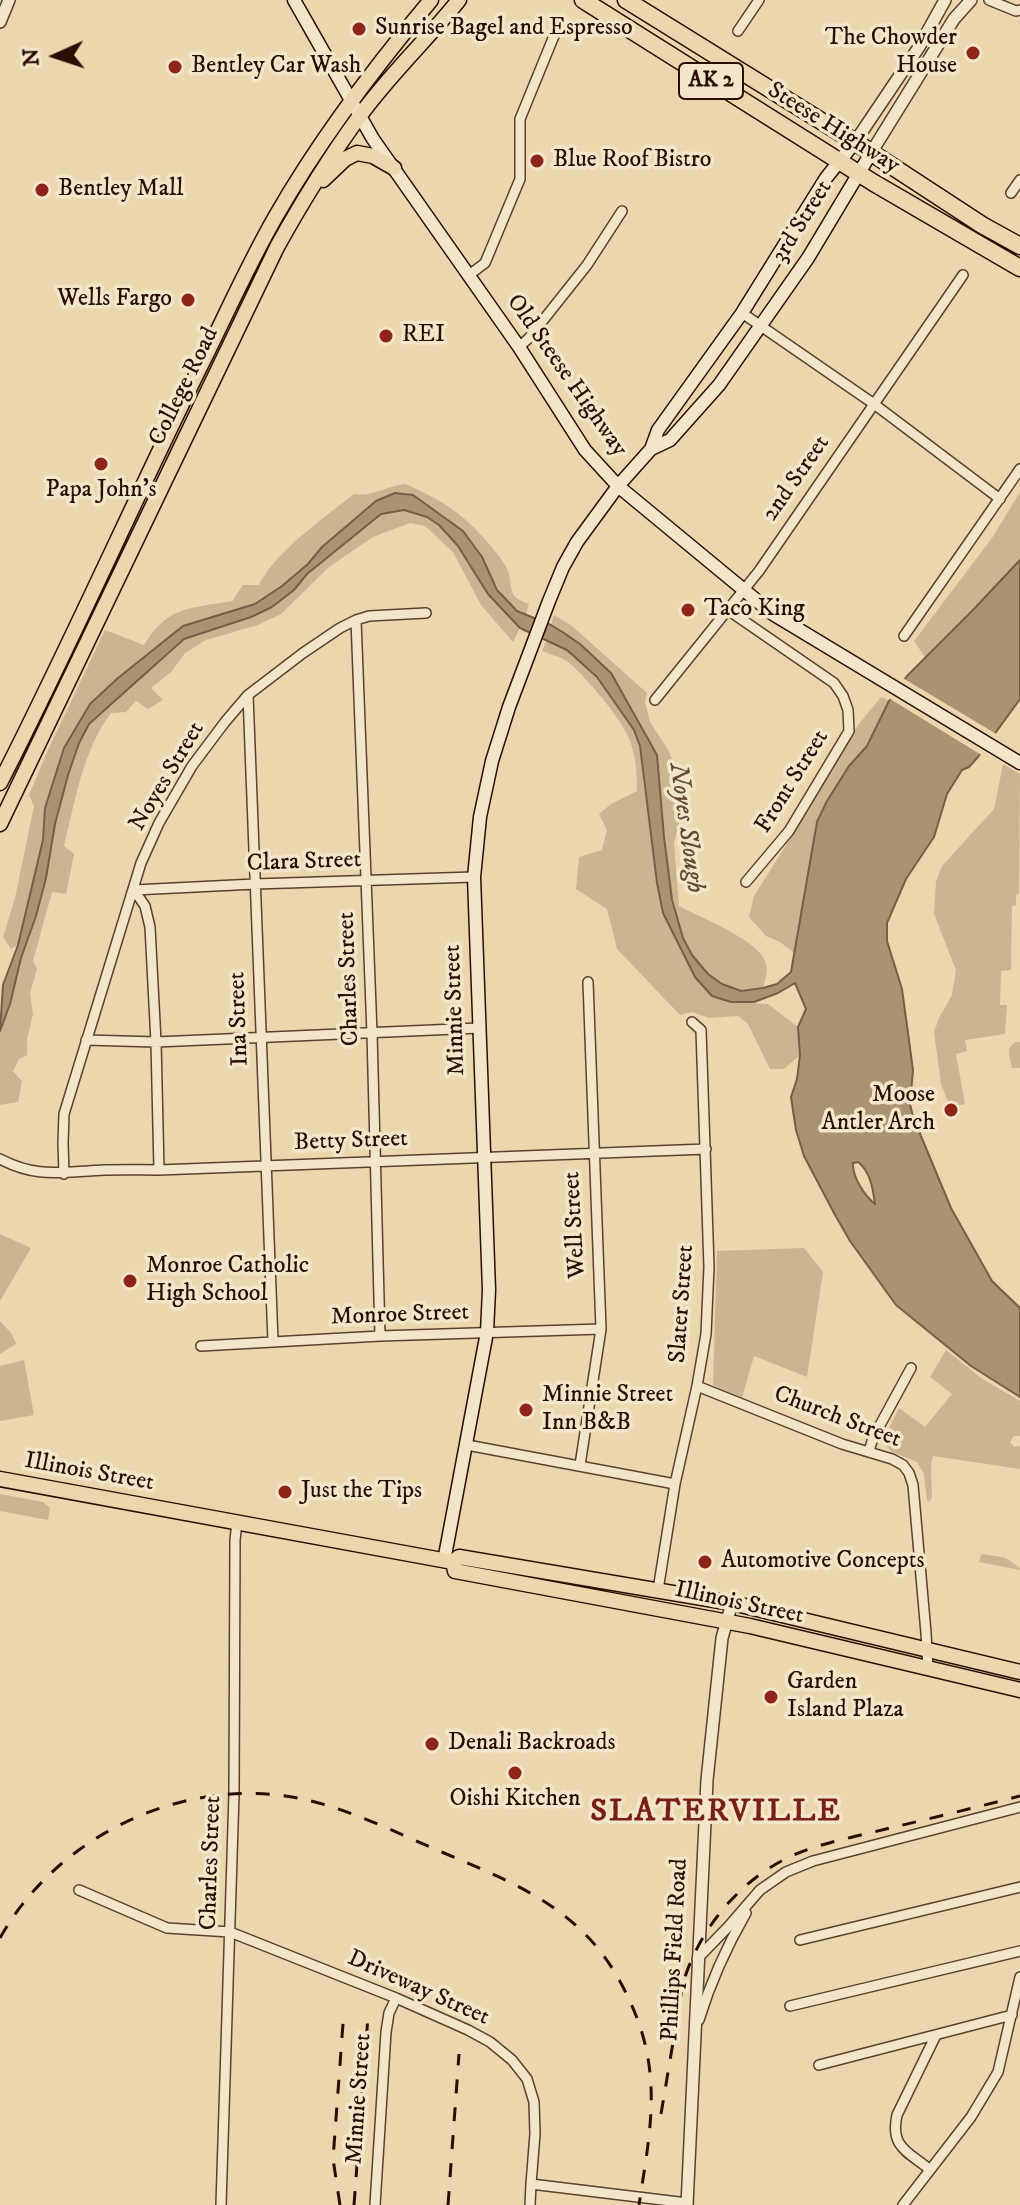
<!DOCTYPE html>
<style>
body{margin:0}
#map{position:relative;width:1020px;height:2205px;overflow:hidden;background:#ebd7ad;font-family:"IM FELL DW Pica",serif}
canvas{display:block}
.north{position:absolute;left:16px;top:16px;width:80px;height:80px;-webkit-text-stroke:6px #f2e5ca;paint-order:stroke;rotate:267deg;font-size:22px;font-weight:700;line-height:32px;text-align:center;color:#2b0e02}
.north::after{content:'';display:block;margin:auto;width:28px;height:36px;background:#2b0e02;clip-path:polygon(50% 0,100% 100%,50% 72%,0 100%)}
</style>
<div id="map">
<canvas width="1020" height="2205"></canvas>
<div class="north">N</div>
</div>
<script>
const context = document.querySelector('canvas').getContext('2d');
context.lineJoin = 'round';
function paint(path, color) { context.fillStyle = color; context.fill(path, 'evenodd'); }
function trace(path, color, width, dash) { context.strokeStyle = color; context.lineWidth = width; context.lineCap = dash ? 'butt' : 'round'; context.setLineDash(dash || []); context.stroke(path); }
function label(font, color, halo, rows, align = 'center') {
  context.font = font + ' "IM FELL DW Pica",serif'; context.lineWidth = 7; context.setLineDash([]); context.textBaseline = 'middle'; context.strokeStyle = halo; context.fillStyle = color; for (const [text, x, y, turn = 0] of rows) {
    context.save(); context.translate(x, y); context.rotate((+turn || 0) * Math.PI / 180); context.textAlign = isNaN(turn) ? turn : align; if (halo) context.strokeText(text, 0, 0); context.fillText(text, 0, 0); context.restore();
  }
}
paint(new Path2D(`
 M405,484C441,499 465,515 490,545C496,552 505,563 508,571C514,590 506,596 529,604L526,614C490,599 490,553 461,531C445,518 414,504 395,493L376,501L322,547L309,564L282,586L255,604L183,626L118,678L90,704L64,748L45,808L43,840L18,945L11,949L3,937L15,898L34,806L29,795L47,752L105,630L144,645C169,605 189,609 232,601L243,585H259C275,552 325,517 354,494C374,497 385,486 405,484Z
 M1020,492V560L972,611L925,657L914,641L992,538Z
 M404,510L427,517L439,525L458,547L488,594L520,628L513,642L481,605L453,552L425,526L410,523L373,537L329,567L281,614L258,625L206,640L185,653L171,672L151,688L163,700L148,709L136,701L126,712L111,713C83,750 75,801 64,846L74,854L66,894L52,892L33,961L37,969L30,993L33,1014L27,1039V1055L19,1059L13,1071L22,1081L18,1102L0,1105V1031L10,1004L21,958L36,916L46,878L55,824L68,775L79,743L89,724L184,639L251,617L272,607L294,590L307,575L381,514Z
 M554,615L572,626L647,693L645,702L650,722L669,751L685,801L674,843L679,906C699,917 762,941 766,964C768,971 765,981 763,988L741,991L722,984L708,974L692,955L683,938L672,900L664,837L657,755L611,673L580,644L551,625Z
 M547,639L567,650L597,677L634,730L640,746L644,788L653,839L681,951L731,1002L768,1004L798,1027L800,1055L784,1069H770L748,1024L738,1016L709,1018L692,1012L680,1015L617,949L607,909L576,889L579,857L602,850L607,830L599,814L611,804L637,791C637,772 636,754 628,736C622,720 580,669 565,660C558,656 549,654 542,651Z
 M881,697L889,701L867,746L849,766L827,801L817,822L794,953L780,942L766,936L749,917L754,896L800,823L835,761L858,725Z
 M1003,764L1020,774L1019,894L1016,895V905L1012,906L1011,970L1001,971L1000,1005H1007L1005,1034L965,1040L967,1051L956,1054L965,1104L950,1107L941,1084L934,1032L939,1018L952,995L956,970L934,914L936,882L942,866L994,809Z
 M1016,1042H1020V1068H1012C1010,1058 1005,1047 1016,1042Z
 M0,1234L31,1248L0,1301Z
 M804,1248L823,1272L807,1377L754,1356L742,1398L713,1385L717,1251Z
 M0,1321L12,1334L16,1344L0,1354Z
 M946,1350L981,1378L1020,1401V1436H1014L1010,1442L1014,1447L1020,1446V1469L933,1456L931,1465L932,1497L930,1501H927L924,1474L917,1462L892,1452L886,1446L885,1436L899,1408L925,1427L952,1394L930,1377Z
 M24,1360L34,1415L0,1421V1366Z
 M0,1494L43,1502L50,1508L48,1520L0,1511Z
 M983,1554L1006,1558L1020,1568V1570L979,1562L981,1555Z`), '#cab590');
const water = new Path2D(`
 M395,493L413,495L463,531L482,557L497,590L517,611L551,625L564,633L580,644L611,673L657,755L664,837L672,900L683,938L692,955L708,974L722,984L741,991L763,988L777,984L791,972L817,822L827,801L849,766L867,746L889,701L907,676L972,611L1020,560V699L978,757L969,767L962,770L947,794L934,837L906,879L887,923V941L902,989L913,1070L910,1104L913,1117L951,1208L992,1281L1020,1308V1397L971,1366L896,1305L850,1241L834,1213L804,1156L796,1130L791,1097L797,1079L800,1055L798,1027L806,1009L795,983L778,993L754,1002H731L712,996L695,977L663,913L657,883L640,746L634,730L597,677L567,650L520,628L488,594L458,546L439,525L427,517L404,510L381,514L307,574L294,590L272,607L251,617L184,639L89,724L79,743L68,775L55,824L46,878L36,916L21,958L10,1004L0,1031L3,985L18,945L43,840L45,808L64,748L90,704L118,678L183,626L255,604L282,586L308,564L322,547L376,501ZM858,1162C871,1172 873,1190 875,1204C865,1196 852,1177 853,1163Z`);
paint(water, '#aa9373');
trace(water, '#775e46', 2);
paint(new Path2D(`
 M901,677L998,735L983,756L887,697Z`), '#ebd7ad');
const minor = new Path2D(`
 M989,0L1016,11L1020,10
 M738,31L759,0
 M1011,193L1020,180
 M469,275L485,263L520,179V119L556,31
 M742,313L874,404L1000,499
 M519,347L529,338L587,265L622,211
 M728,610L834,683L843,696L848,710L849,731L789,831L746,882
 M356,620L372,1033L380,1336
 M904,636L1020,469
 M248,695L273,1341
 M655,700L759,571L963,275
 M134,890L255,884L474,877
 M134,890L145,906L150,927L156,1042L159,1170
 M86,1040L156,1042L479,1028
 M0,1159C33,1176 53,1173 88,1171C111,1169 135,1170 159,1170L706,1149
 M64,1174L63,1143L64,1114L141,863L159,823L192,766L225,722L248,695L303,653L340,628L356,620L369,616L426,613
 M201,1346L380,1336L601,1329
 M697,1386L842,1444L892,1459L903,1465L909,1473L913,1485L926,1633L928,1669
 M467,1445L675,1484
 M869,1451L873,1438L911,1368
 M580,1465L601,1329L588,982
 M658,1590L675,1484L697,1386L706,1334L709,1267L701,1030L692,1022
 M79,1890L167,1928L230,1932L396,1998L468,2030L490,2042L512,2060L527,2079L534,2102L535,2134L531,2184L687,2203
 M800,1940L1020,1887
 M697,1959L728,1927L760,1890L786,1872L813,1861L1020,1807
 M790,2006L1020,1951
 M699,2020C710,1984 727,1946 746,1913
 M819,2065L1012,2015
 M929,2169C907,2151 890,2147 897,2115L936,2035
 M221,2205L234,1794L235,1540L237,1522
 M375,2205L386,2032L389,2013L396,1998
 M530,2205L531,2184
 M903,2205L971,2117L998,2072L1020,1977`);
const tertiary = new Path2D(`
 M0,22L9,0
 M855,142L919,47L945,0
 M871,153L954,19L971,0
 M687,2205L707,1780L722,1638L732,1603`);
const secondary = new Path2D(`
 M294,0L373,139L519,347L585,450L618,486L773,614L1020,763
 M651,449L670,440L719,385L808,258L871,153
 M444,1561L487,1332L489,1290L474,877L480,817L492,761L509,707L549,601L563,567L577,542L618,486L651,449L658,430L742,313L826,178L855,142`);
const primary = new Path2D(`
 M323,180L345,159L357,153L373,156L394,168
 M0,783C72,642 135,498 205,357C228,310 250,261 276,216C320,139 374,68 431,0
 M0,824L277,247C302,202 329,158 359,117C389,75 427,40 459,0
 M0,1479L453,1562L459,1557L732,1603L1020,1672
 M453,1562L455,1571L750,1626L1020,1690`);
const trunk = new Path2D(`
 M583,0L874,183L1020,268
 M626,0L855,142L982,225L1020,246`);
trace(minor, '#5b402d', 12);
trace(tertiary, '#5b402d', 14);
trace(secondary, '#2b0e02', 15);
trace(primary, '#2b0e02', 17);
trace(trunk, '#2b0e02', 19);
trace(minor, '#f2e5ca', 9);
trace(tertiary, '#f2e5ca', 11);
trace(secondary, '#f2e5ca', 12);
trace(primary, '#ebd7ad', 14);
trace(trunk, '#ebd7ad', 16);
trace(new Path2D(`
 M0,1938C57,1836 182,1776 298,1798C348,1808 397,1833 444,1853C522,1886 587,1912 626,1993C664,2069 651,2126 639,2205
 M661,2114L683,1983C700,1927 742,1877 796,1854C825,1842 859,1836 890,1828C933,1818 977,1807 1020,1796
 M340,2205L333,2159L344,2010
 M354,2205L368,2016
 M448,2205L459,2054`), '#2b0e02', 3, [14, 14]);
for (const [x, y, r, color] of [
 [359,29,8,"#8f2418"],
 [973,53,8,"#8f2418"],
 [175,67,8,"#8f2418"],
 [537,161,8,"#8f2418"],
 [42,190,8,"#8f2418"],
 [188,300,8,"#8f2418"],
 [386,336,8,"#8f2418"],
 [101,464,8,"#8f2418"],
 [688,610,8,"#8f2418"],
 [951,1110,8,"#8f2418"],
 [130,1281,8,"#8f2418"],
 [526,1410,8,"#8f2418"],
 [285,1492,8,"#8f2418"],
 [705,1562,8,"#8f2418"],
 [771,1697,8,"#8f2418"],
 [432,1744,8,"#8f2418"],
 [515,1773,8,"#8f2418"]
]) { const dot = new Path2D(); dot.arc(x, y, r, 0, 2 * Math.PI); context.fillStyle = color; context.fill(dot); trace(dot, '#f2e5ca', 3); }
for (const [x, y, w] of [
 [711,81,64]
]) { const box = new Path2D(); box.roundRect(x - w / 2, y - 18, w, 36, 6); context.fillStyle = '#f2e5ca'; context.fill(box); trace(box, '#2b0e02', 2); }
label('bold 22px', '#2b0e02', null, [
 ["AK 2",711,81]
]);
label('24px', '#2b0e02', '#f2e5ca', [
 ["Sunrise Bagel and Espresso",375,29],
 ["The Chowder",957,39,"right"],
 ["House",957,67,"right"],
 ["Bentley Car Wash",191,67],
 ["Blue Roof Bistro",553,161],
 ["Bentley Mall",58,190],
 ["Wells Fargo",172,300,"right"],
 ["REI",402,336],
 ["Papa John's",101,491,"center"],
 ["Taco King",704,610],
 ["Moose",935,1096,"right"],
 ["Antler Arch",935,1124,"right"],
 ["Monroe Catholic",146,1267],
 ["High School",146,1295],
 ["Minnie Street",542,1396],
 ["Inn B&B",542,1424],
 ["Just the Tips",301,1492],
 ["Automotive Concepts",721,1562],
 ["Garden",787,1683],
 ["Island Plaza",787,1711],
 ["Denali Backroads",448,1744],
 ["Oishi Kitchen",515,1800,"center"]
], 'left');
label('24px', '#2b0e02', '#f2e5ca', [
 ["Steese Highway",833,129,32],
 ["3rd Street",803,222,-58],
 ["Old Steese Highway",566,376,55],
 ["College Road",185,387,-64],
 ["2nd Street",797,479,-55],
 ["Noyes Street",168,777,-59],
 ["Front Street",793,782,-58],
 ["Clara Street",304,863,-2],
 ["Charles Street",350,979,-92],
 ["Minnie Street",456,1010,-92],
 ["Ina Street",240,1019,-92],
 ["Betty Street",351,1142,-2],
 ["Well Street",576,1225,-93],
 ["Slater Street",683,1304,-86],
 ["Monroe Street",400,1316,-2],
 ["Church Street",837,1418,21],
 ["Illinois Street",89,1473,10],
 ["Illinois Street",739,1604,12],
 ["Charles Street",212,1863,-88],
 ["Phillips Field Road",676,1950,-87],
 ["Driveway Street",418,1989,24],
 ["Minnie Street",360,2099,-86]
]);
label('italic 26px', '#644a35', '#f2e5ca', [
 ["Noyes Slough",685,828,82]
]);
context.letterSpacing = '2px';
label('bold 32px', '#7a1f14', '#f2e5ca', [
 ["SLATERVILLE",716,1813]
]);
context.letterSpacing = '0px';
</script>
